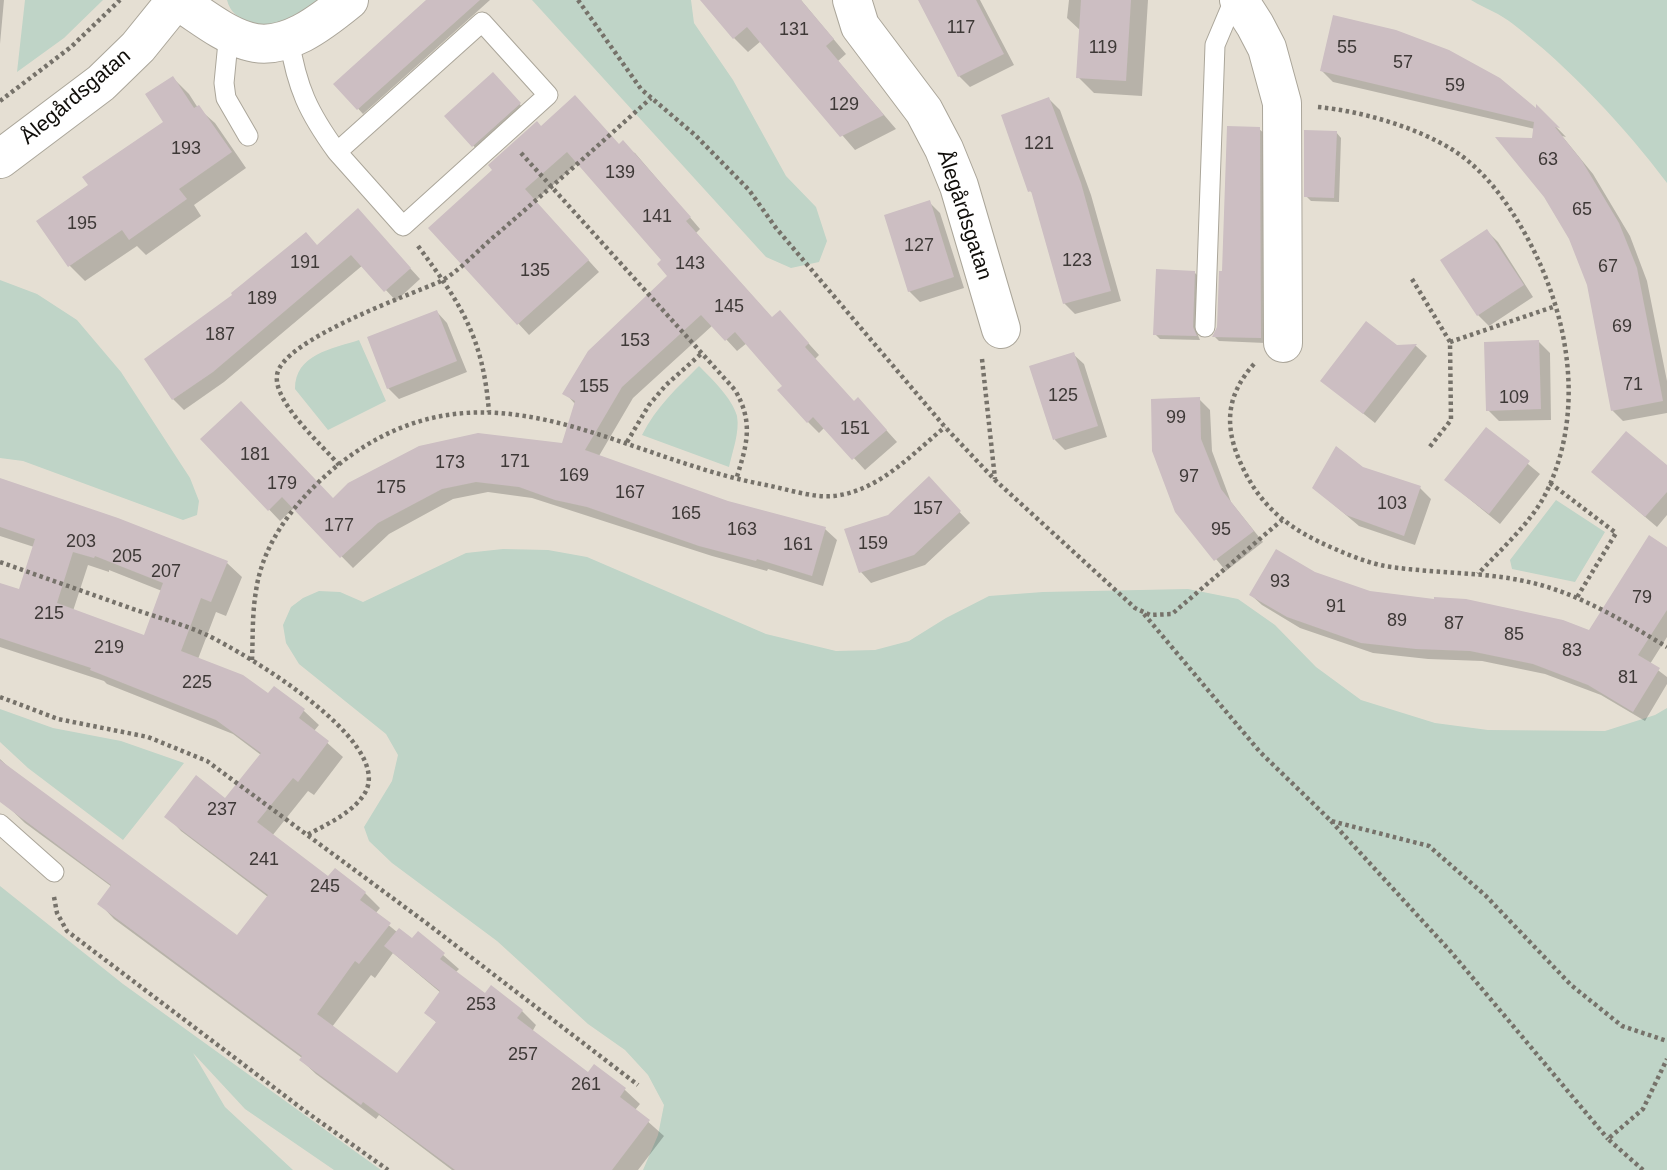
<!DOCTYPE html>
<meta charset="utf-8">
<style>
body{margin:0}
canvas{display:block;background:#e5dfd3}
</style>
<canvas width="1667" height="1170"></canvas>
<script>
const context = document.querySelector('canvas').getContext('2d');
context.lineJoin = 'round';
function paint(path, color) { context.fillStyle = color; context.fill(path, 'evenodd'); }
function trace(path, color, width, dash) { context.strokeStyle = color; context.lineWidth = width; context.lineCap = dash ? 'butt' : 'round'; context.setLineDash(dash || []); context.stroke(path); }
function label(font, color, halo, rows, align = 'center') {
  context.font = font + ' Arial,sans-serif'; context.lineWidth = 5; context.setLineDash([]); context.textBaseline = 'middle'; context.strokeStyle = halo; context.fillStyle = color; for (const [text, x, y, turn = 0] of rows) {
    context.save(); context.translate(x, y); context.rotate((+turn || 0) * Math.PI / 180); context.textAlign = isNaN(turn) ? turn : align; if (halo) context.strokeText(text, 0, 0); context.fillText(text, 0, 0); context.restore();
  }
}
paint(new Path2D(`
 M25,0H103L64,38L17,72Z
 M227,0H325C300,16 280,34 249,22C238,18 230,12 227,0Z
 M532,0H691L694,23L733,80L786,176L816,207L827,241L819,262L791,268L766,257Z
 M1471,0H1667V183C1625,127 1569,67 1513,24C1501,14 1484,8 1471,0Z
 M0,280L37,294L77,320L121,372L190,478L199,501L197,515L183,520L23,461L0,458Z
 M359,340L386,401L328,430L295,389C295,354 332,349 359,340Z
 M699,366C712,379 732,398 737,416C740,432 732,452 729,467L642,435C656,407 677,388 699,366Z
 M1556,500L1605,532L1575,582L1512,569L1510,560Z
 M503,549L548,550L587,557L766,634L836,651L875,650L909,641L946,618L989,596L1043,592L1188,589L1238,599L1275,625L1316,667L1361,700L1435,723L1488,730L1605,731L1655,715L1667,708V1170H643L658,1135L664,1105L648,1075L625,1050L588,1024L497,941L392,863L369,841L364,827L392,781L398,755L386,734L299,664L286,643L283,625L291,607L303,598L319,591L340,592L363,602L466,553Z
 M0,709L53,728L121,741L184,763L123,840L28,768L0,742Z
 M0,886L123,984L381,1170H334L245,1109L193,1053L225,1107L293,1170H0Z`), '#bfd4c7');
paint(new Path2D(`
 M0,0H4L0,44Z
 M429,0H490L363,114L336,84Z
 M717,0H801L846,54L838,61L896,129L855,150L761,41L748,52L734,38Z
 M925,0H980L1014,65L970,87L959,76Z
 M1069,0H1148L1142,96L1094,93L1078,77L1081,31L1067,18Z
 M1322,71L1537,111L1538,108L1566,137L1562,136L1593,174L1630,236L1647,281L1667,381V413L1623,421L1612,410L1589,284L1533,140L1535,129L1333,82Z
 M493,75L524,109L478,151L447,116Z
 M173,78L189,94L198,108L215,123L246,168L194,205L201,216L146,255L137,246L85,281L69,265L90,186L166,122Z
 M1049,99L1060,110L1091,195L1121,301L1075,314L1064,303L1034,194L1030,191Z
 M541,128L619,146L635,153L700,229L696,233L773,319L791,324L819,355L815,359L854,403L869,411L897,442L865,470L825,427L819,433L808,422L785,386L747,343L737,351L713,325L633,398L599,456L727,503L825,529L837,540L823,586L768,569L767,571L712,556L532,498L488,492L453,499L389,534L353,568L294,508L280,521L203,440L333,500L563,445L576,405L565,393L670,276L664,260L579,162L535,201L599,272L529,335L430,228Z
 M1259,129L1265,134V343L1219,341L1214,336L1219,328L1224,273Z
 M1336,132L1341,138L1339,202L1311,201L1306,196Z
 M929,202L940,213L964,288L920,302L909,291Z
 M368,222L420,279L396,301L363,265L224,382L184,410L173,399L317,247Z
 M1487,231L1498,242L1533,297L1489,326L1478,315Z
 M1194,272L1199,277L1197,333L1200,340L1160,339L1155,334Z
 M437,312L447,323L467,372L399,399L388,388Z
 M1539,342L1550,353L1551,420L1499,421L1488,410Z
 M1397,346H1416L1427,356L1375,423L1323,381Z
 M1073,354L1084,364L1107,437L1065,450L1055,440L1031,367Z
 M1199,399L1210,410L1212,451L1231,502L1263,542L1226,571L1176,511Z
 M1486,429L1540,474L1500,524L1446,480Z
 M1667,467V515L1657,527L1604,482Z
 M928,479L970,523L925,565L871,583L861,572L889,517Z
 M0,480L227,563L242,577L226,616L216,612L198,659L268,696L274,688L304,711L319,725L314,731L343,757L314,795L308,791L272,836L329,878L335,871L365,893L380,908L375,914L397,932L412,941L418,933L459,969L455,973L485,996L522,1011L536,1025L532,1032L589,1075L595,1067L625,1090L640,1104L635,1110L664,1136L638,1170H452L379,1115L376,1119L316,1074L301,1060L302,1058L114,919L100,904L112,887L25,823L0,799V759L15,773L237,938L268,897L181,831L167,816L226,800L261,755L233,734L107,684L104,681L0,647V585L20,592L34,547L0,536ZM88,565L109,572V570L162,591L145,638L73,611ZM393,953L441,993L426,1012L437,1023L398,1076L332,1027L371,975L375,978Z
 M1314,488H1420L1431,499L1415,545L1359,526Z
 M1667,549V637L1650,664L1667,677V684L1645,721L1601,695L1545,674L1482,661L1428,659L1373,653L1300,628L1262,605L1251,595L1314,574L1369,593L1590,632Z`), '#0003');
paint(new Path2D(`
 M426,0H480L357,110L333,84Z
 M700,0H801L834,39L826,46L884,115L840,137L747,27L733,39Z
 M918,0H976L1004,54L958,77Z
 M1081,0H1131L1126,81L1076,78Z
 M1333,15L1396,30L1449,50L1500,78L1536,108V104L1560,128L1555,127L1582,161L1619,223L1637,268L1663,401L1611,411L1587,285L1569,239L1544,197L1495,137L1532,138L1534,122L1320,71Z
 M493,72L521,103L472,147L444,116Z
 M173,76L194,108L199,105L232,152L179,189L187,199L129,240L122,230L68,267L36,221L88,185L82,177L163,122L145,94Z
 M575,95L619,144L623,140L691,217L686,221L772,317L780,310L809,343L805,347L854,401L858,397L887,430L852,460L813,417L807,423L777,390L782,386L735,332L725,341L701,315L622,387L585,450L728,501L826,527L812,576L757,559L756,561L699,546L587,507L555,500L519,487L476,482L442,489L378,523L340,558L282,497L268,511L200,439L241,401L333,498L348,483L419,446L478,433L562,443L575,401L562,394L588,351L667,276L657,264L661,260L567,152L525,189L589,260L517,325L428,228L492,170L488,165L537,121L541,126Z
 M1049,97L1081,183L1111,291L1063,304L1031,191L1028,192L1001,115Z
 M1227,126L1260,127L1261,338L1212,337L1217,327L1219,271H1222Z
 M1304,130L1337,131L1334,198L1304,197Z
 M930,200L954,277L908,292L884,215Z
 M358,208L411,268L384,292L351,255L213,372L172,400L144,359L232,295L231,293L306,232L317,245Z
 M1487,229L1524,285L1477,316L1440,260Z
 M1156,269L1195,271L1193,327L1197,336L1153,335Z
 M437,310L457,361L387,389L367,337Z
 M1366,321L1397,345L1417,344L1363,414L1320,381Z
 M1539,340L1541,409L1486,411L1484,342Z
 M1074,352L1098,426L1053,440L1029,366Z
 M1200,397L1201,439L1221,489L1254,531L1214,561L1175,512L1152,451L1151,399Z
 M1486,427L1530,461L1489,514L1444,480Z
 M1626,431L1667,465V492L1645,517L1591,472Z
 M1336,446L1363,467L1421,486L1404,536L1346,515L1312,488Z
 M929,476L961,511L914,555L859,573L844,529L888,515Z
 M0,478L118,518L228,561L211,602L201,598L181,651L243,675L268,693L274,686L305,709L299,718L329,741L298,782L293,778L257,822L328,876L335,868L366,892L360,900L391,923L359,964L355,961L317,1014L397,1073L436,1022L424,1013L440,991L384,946L399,928L412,938L418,931L445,953L440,959L485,993L491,985L523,1010L517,1018L588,1072L594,1064L626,1088L620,1097L650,1120L612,1170H455L363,1102L361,1105L299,1060L302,1056L97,904L111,885L0,802V760L237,935L268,895L164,817L196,775L225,798L261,753L216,720L90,670L91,668L0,638V583L19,589L35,539L0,527ZM73,552L94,558L95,556L163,583L144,635L57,603Z
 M1649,535L1667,547V610L1638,655L1660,668L1633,712L1588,685L1533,664L1470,651L1416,649L1361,643L1287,617L1249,595L1276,549L1315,572L1370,591L1434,599V597L1466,599L1563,620L1589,630Z`), '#ccbec2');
const lane = new Path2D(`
 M229,32L224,83L226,98L248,136
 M289,39C297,88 308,112 337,152L482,22L548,95L403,226L337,152
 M1205,327L1215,45L1234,0
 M0,824L54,872`);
const street = new Path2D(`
 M176,0C198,13 222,34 247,41C284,53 322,22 349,0
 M852,0L860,26L924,111L944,149L959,186L1001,329
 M1239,0L1255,25L1267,48L1282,103L1283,343
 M0,159L101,83L138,47L176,0`);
trace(lane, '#aba69a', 21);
trace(street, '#aba69a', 40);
trace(new Path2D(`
 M578,0L641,89L695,135L749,190L776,228L945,427L995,480L1135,608L1150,615L1172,614L1282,520
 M0,101L71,47L120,0
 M1318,107C1361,111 1416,127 1453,150C1480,167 1501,194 1517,220C1566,300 1589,405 1546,493C1531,523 1501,549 1478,574
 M521,153L735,390C754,423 747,444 736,480
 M418,246C461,304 483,337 489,412
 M1412,279L1450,342L1451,420L1428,449
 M1450,342L1556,306
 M982,359L995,479
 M1254,364C1228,393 1224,422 1238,457C1258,506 1288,529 1335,549C1351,556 1369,563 1385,566C1434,574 1484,571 1533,583C1582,595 1625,622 1667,647
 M627,442L649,405L666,385L702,353
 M339,465C322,445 273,402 277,375C282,340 407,296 439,282C458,273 480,248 496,235C548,190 600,144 651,98
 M1550,483L1616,533L1576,599
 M0,562C45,578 91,594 136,610C160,618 185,625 207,635C244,653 391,739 366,791C355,812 327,824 307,835
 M1144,614L1260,752L1331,821L1429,846L1486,896L1571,985L1622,1026L1667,1041
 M252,660C253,637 252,614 256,591C263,540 299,497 338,465C485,349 615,457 766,485C787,489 812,498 834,496C879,491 912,454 945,427
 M0,697L58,719L148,737L207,761L425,922L638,1085
 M1331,821L1451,952L1608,1139
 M54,897L57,913L67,931L305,1111L388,1170
 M1643,1170L1608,1139L1643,1109L1667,1059`), '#76726a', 4.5, [3.5, 3.5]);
trace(lane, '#fff', 19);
trace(street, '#fff', 38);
label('18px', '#3e3937', null, [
 ["117",961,28],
 ["131",794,30],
 ["119",1103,48],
 ["55",1347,48],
 ["57",1403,63],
 ["59",1455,86],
 ["129",844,105],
 ["121",1039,144],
 ["193",186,149],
 ["63",1548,160],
 ["139",620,173],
 ["65",1582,210],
 ["141",657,217],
 ["195",82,224],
 ["127",919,246],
 ["123",1077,261],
 ["191",305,263],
 ["143",690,264],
 ["67",1608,267],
 ["135",535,271],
 ["189",262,299],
 ["145",729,307],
 ["69",1622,327],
 ["187",220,335],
 ["153",635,341],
 ["71",1633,385],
 ["155",594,387],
 ["125",1063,396],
 ["109",1514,398],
 ["99",1176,418],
 ["151",855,429],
 ["181",255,455],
 ["171",515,462],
 ["173",450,463],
 ["169",574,476],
 ["97",1189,477],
 ["179",282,484],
 ["175",391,488],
 ["167",630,493],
 ["103",1392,504],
 ["157",928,509],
 ["165",686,514],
 ["177",339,526],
 ["163",742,530],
 ["95",1221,530],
 ["203",81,542],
 ["159",873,544],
 ["161",798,545],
 ["205",127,557],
 ["207",166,572],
 ["93",1280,582],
 ["79",1642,598],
 ["91",1336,607],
 ["215",49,614],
 ["89",1397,621],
 ["87",1454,624],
 ["85",1514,635],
 ["219",109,648],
 ["83",1572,651],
 ["81",1628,678],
 ["225",197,683],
 ["237",222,810],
 ["241",264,860],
 ["245",325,887],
 ["253",481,1005],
 ["257",523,1055],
 ["261",586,1085]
]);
label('21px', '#0f0d09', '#fff', [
 ["Ålegårdsgatan",76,97,-40],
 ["Ålegårdsgatan",964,215,72]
]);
</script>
